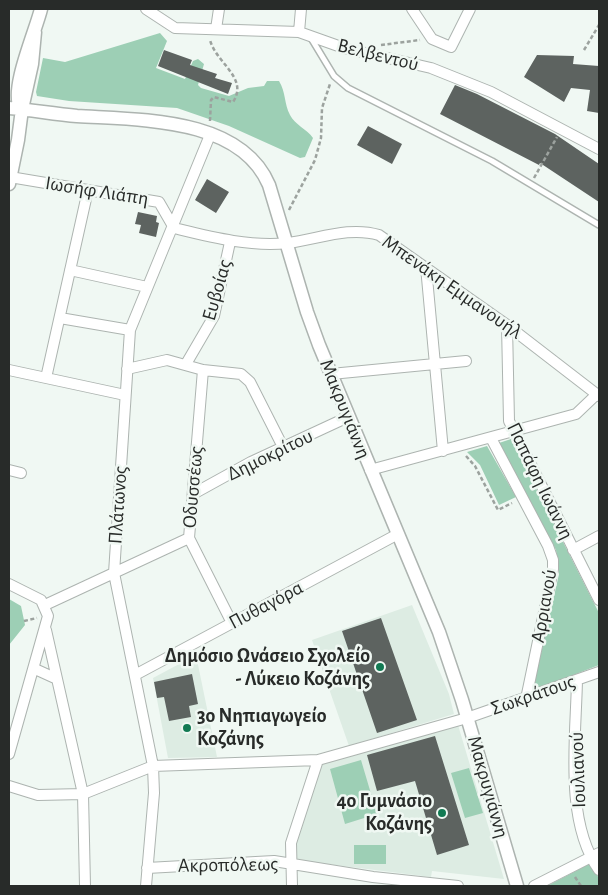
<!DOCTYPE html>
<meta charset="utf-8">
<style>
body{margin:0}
#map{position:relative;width:608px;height:895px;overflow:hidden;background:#f0f8f3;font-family:"Alegreya Sans",sans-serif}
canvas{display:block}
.frame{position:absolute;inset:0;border:10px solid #282b29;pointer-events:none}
</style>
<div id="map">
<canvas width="608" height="895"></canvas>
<div class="frame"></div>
</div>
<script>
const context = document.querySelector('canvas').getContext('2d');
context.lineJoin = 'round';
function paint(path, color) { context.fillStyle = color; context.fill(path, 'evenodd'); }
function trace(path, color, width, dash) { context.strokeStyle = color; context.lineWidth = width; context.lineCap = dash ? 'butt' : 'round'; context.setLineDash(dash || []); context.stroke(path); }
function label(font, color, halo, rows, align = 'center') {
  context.font = font + ' "Alegreya Sans",sans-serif'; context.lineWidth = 5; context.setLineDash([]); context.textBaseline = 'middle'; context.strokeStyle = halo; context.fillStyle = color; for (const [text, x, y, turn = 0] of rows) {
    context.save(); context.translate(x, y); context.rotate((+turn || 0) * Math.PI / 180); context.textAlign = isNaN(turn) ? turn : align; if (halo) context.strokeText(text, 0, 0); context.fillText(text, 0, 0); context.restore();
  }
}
paint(new Path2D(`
 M412,605L449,694L454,714L349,746L312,640Z
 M196,655L217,757L168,758L153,678Z
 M458,725L504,879L432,871L431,877L295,860V843L323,762Z`), '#ddece3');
paint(new Path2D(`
 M160,33L167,41L156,68L185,79L193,61L198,59L204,64L198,85L201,88L229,96L248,88L264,86L267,81H279C286,92 284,104 290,115C295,125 307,129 313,138L305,157L300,158L229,126L177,108L69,101L37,96L36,92L43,58L65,62Z
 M511,439L599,613V665L535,690L533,689L559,574L556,550L499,443Z
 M487,446L516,497L499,505L480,465L467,452Z
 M9,599L21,606L25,625L9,645Z
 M361,760L377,814L345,824L330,769Z
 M469,768L483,813L465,818L451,773Z
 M354,845H386V864H354Z
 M589,864L599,878V886H547Z`), '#9dcfb5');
paint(new Path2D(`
 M164,50L192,60L190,65L217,74L215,78L232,83L228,94L158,66Z
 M537,55L574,56L573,64L599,66V113L587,111L590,90L571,88L564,102L524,77Z
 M455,85L477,94L555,134L599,164V202L540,163L539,165L440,114Z
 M368,126L402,144L392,164L357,145Z
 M207,179L229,192L216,213L195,200Z
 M138,212L157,216L156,222L159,223L156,237L139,233L141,225L135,224Z
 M381,618L417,720L377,733L342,631Z
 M192,674L198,704L189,706L191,717L169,721L164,697L157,698L154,682Z
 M435,736L469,845L437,855L415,781L377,791L367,755Z`), '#5d6360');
const service = new Path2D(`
 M311,38L334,76L348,88L492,161L599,225`);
const minor = new Path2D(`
 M146,9L175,28L299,32L344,48L431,68L491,92L599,149
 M412,9L432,39L451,47L470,9
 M216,29L219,9
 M299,32L301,9
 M10,177L159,202L174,228C211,237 249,247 288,243C319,239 349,226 379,235L507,325L599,396
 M426,267L443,451
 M70,270L147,287
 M60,318L130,330
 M507,325L509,421L599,600
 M186,364L214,316L230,242
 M127,369L167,360L203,370L241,374L250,382L283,447
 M9,370L125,395
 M203,370L189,538L232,623
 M331,374L466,361
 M46,378L88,190
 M491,438L548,546L553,560V569L526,699
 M9,470L21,473
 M370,470L576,414L597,394
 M193,494L251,462L348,417
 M573,550L599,536
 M9,584L41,600L48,616L9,754
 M45,605L189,538
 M46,630L83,794L85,886
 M35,669L57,679
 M135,675L398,534
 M577,680C576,738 564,821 599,870
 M9,786L38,795L83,794L153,766L318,760L467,718L599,672
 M147,868L274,861L373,877L458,886
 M146,886L154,793L153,766L114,573L130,330L210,135
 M292,886L291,843L318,760
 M534,886L599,853`);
const tertiary = new Path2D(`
 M20,107C10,89 36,30 41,9
 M9,108C32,110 54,114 77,116C140,120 240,117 269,185L307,312L319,345L439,632L462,700L517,886
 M9,184L18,140L22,109L32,64L35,32`);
trace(service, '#adb4b0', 8);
trace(minor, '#adb4b0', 12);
trace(tertiary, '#adb4b0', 15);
trace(new Path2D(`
 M381,45L420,40
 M584,50L599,25
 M210,121L211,100L214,97L233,102C249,78 216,63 210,40
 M534,178L557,137
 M289,210L315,160L321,138L322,108L330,84
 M466,456L475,466L498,510L512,503
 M24,621L37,618
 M575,877L581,886`), '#9ca29e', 2.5, [4, 2.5]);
trace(service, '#fff', 5);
trace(minor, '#fff', 10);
trace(tertiary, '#fff', 12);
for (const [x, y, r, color] of [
 [380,667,5,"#127a53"],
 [187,728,5,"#127a53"],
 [442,813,5,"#127a53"]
]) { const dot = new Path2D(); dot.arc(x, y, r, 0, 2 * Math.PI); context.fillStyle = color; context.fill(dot); trace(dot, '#f0f8f3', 2); }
label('20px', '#282b29', '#f0f8f3', [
 ["Βελβεντού",378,55,14],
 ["Ιωσήφ Λιάπη",97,191,9],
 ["Μπενάκη Εμμανουήλ",452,287,35],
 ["Ευβoίας",217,290,-74],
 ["Μακρυγιάννη",345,409,68],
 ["Δημοκρίτου",270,455,-26],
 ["Παπάφη Ιωάννη",540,481,64],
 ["Οδυσσέως",193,487,-85],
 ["Πλάτωνος",118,505,-86],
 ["Πυθαγόρα",266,605,-28],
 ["Αρριανού",544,606,-80],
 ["Σωκράτους",533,695,-19],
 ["Ιουλιανού",578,770,-92],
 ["Μακρυγιάννη",488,787,74],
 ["Ακροπόλεως",228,865,-1]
]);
label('bold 20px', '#282b29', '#f0f8f3', [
 ["Δημόσιο Ωνάσειο Σχολείο",370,656],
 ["- Λύκειο Κοζάνης",370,679],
 ["3ο Νηπιαγωγείο",197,716,"left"],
 ["Κοζάνης",197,739,"left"],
 ["4ο Γυμνάσιο",432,801],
 ["Κοζάνης",432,824]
], 'right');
</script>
